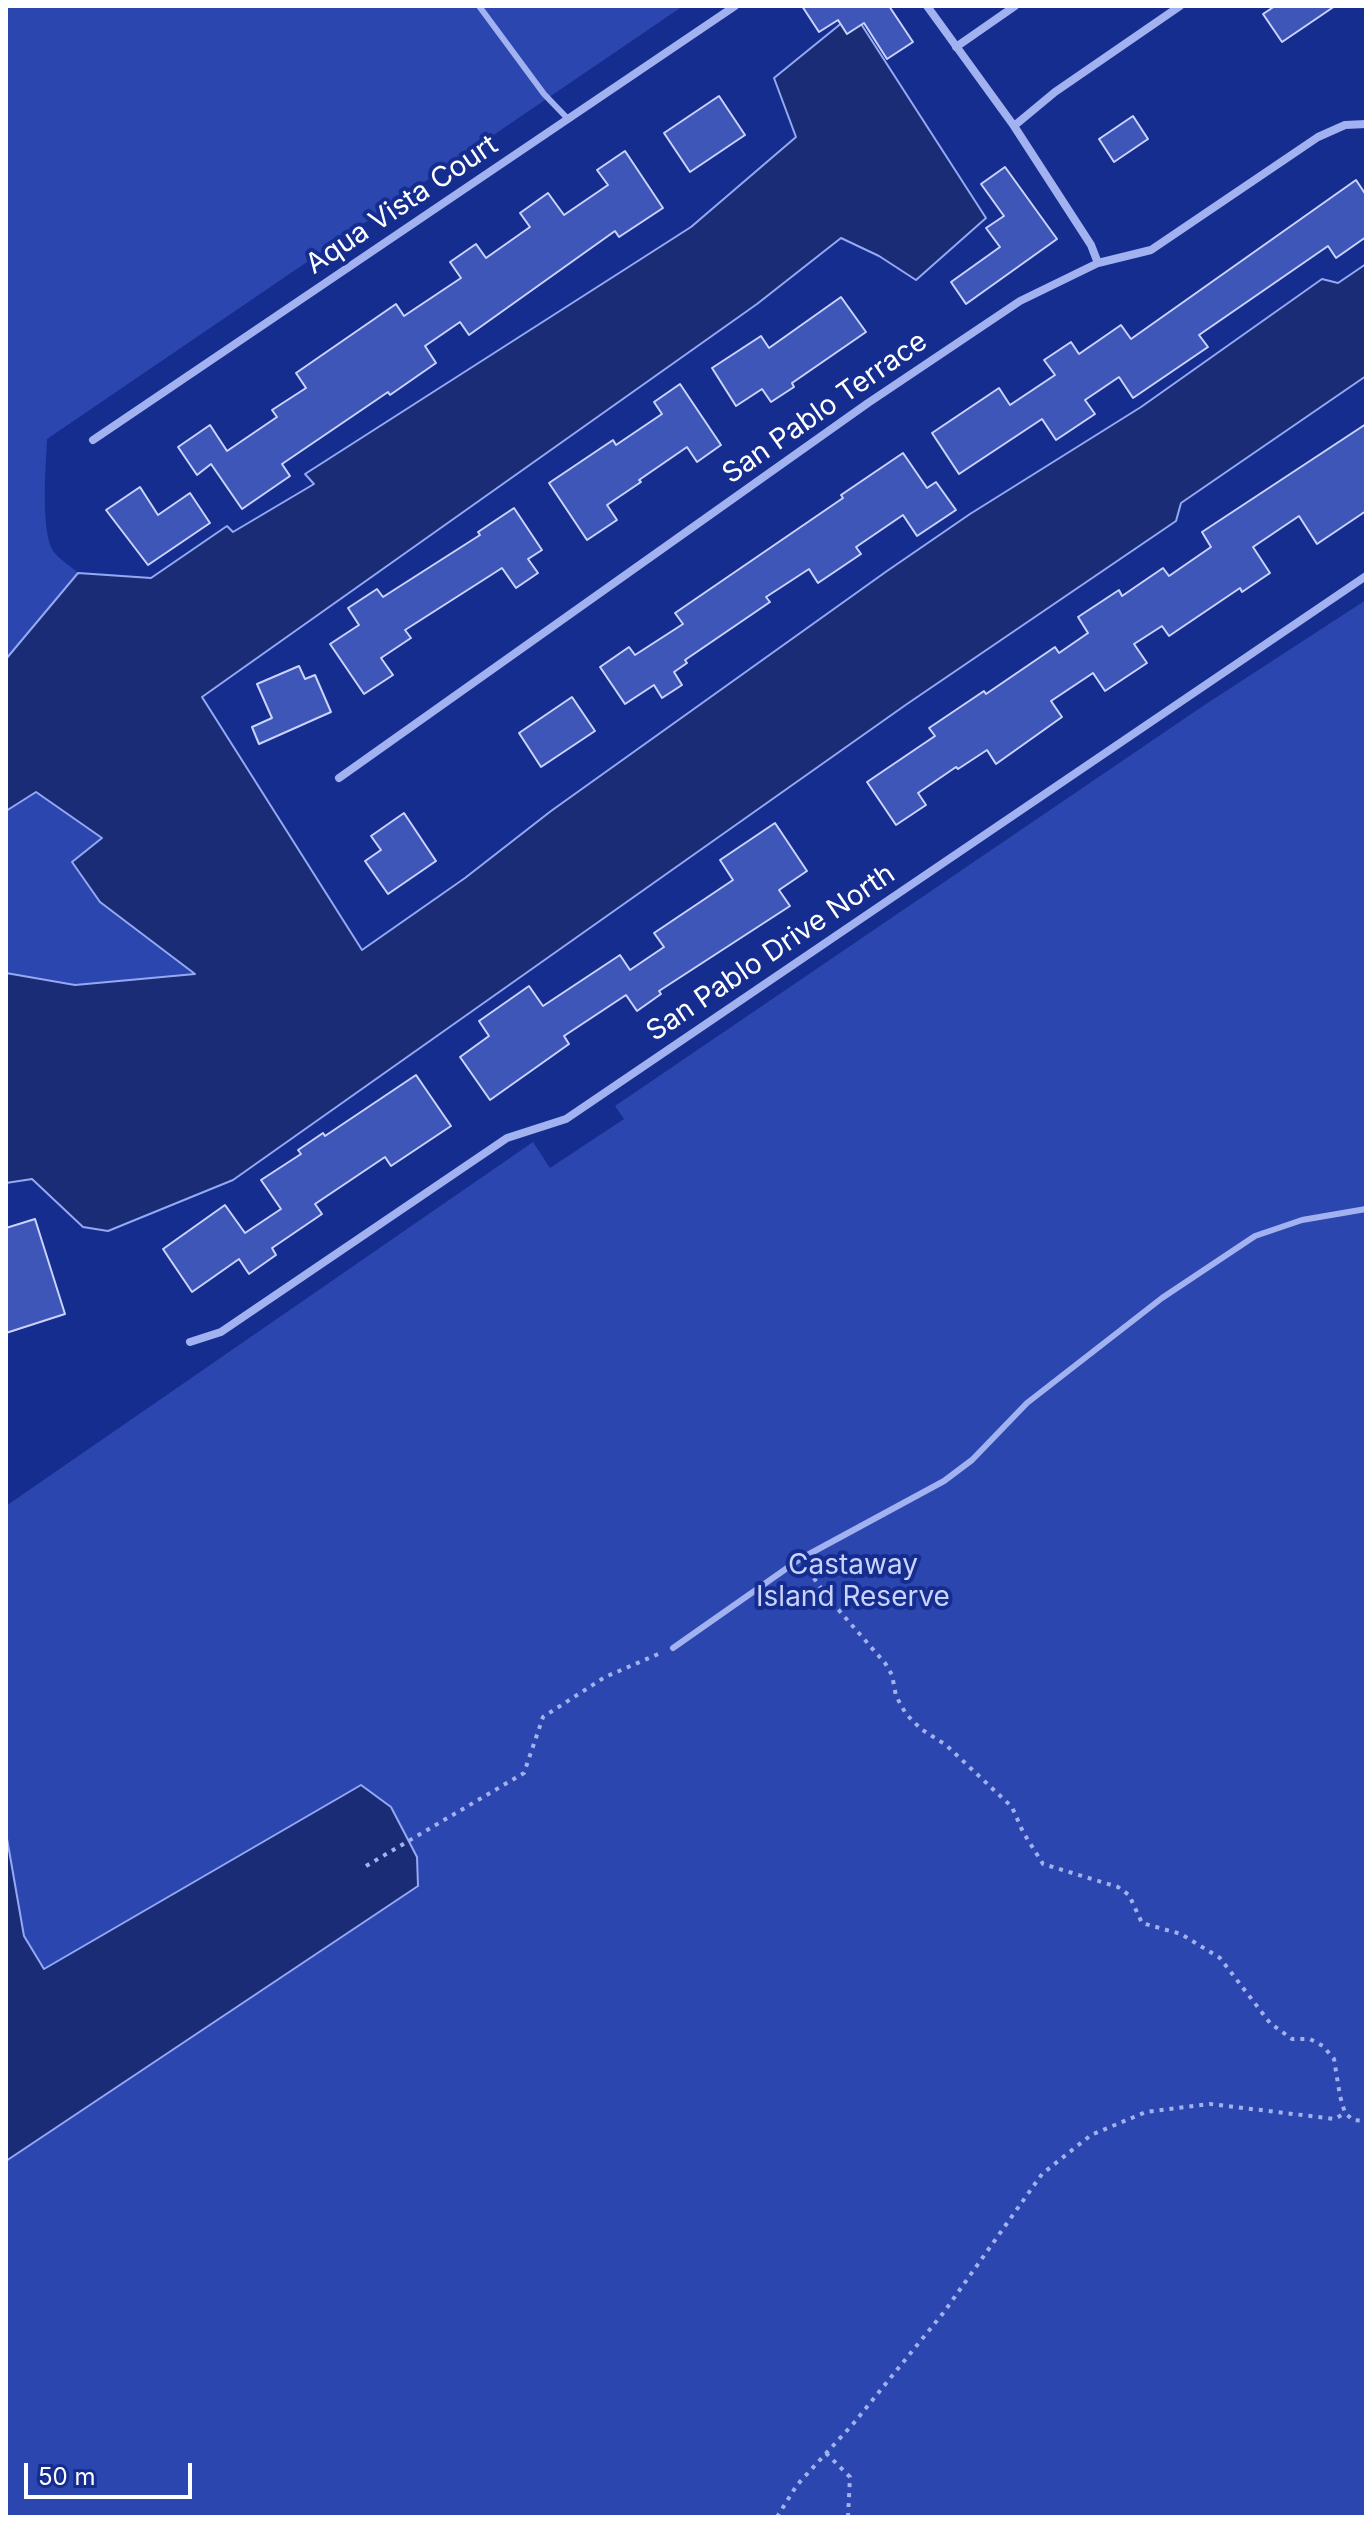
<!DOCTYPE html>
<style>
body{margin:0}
#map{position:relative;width:1372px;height:2523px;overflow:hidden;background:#162d90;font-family:Inter,sans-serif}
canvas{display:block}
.frame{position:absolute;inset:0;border:8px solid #fff;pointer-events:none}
.scale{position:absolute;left:24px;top:2463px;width:168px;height:36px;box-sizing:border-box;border:4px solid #fff;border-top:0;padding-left:10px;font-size:24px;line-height:28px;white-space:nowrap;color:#fff;-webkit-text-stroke:6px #162d90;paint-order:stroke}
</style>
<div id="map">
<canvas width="1372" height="2523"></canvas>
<div class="frame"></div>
<div class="scale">50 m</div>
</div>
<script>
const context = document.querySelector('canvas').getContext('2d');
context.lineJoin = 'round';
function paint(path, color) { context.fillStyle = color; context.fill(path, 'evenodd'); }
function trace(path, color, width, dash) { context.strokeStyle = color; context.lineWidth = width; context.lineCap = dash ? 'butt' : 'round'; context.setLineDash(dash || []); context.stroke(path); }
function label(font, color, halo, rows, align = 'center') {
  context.font = font + ' Inter,sans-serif'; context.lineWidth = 8; context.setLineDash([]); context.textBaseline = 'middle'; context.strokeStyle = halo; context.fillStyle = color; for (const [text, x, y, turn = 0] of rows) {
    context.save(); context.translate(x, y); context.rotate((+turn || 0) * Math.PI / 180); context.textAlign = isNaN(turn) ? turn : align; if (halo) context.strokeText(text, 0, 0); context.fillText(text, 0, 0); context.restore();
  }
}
paint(new Path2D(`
 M6,6H683L47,439C46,463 40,533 54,552C60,560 71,566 78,573L6,659Z
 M1366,600V2517H6V2161L418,1886L417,1857L392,1808L361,1785L43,1969L24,1936L6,1833V1506L533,1142L550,1168L624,1119L615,1106L1203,706Z
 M36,792L102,839L100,902L196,975L75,985L6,973V811Z`), '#2c46b0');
const water = new Path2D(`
 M854,13L986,218L916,280L879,256L841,238L757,304L202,697L362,950L465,878L551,811L887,571L970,514L1141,407L1322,279L1338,283L1366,264V376L1181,503L1176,521L907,704L233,1180L108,1231L83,1227L32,1179L6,1183V973L75,985L195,974L100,902L72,862L102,838L36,792L6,811V659L78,573L151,578L227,526L233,532L314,484L305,474L691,227L796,137L774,78Z
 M361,1785L391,1807L417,1857L418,1886L6,2161V1833L24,1936L44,1969Z`);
paint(water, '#1b2c77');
trace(water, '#94a9f3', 2);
const building = new Path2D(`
 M802,6H889L913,42L887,59L864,23L847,34L838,20L819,32Z
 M1275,6H1335L1282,42L1263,14Z
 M719,96L745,135L690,172L664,133Z
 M1133,116L1148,139L1114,162L1099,139Z
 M625,151L663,208L619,237L615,231L469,335L460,322L425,346L436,363L390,395L388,392L282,464L290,476L242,509L211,464L197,475L178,447L210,425L227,451L277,417L272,410L306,388L296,373L396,304L404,316L461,278L450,262L476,244L486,258L530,227L520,213L548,193L564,215L608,185L597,170Z
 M1005,167L1057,239L966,304L951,282L1000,247L986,228L1004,216L981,184Z
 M1356,180L1366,195V237L1336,258L1328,246L1199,335L1208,347L1133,398L1119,377L1085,400L1095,414L1056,440L1042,419L959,474L932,433L999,388L1010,405L1055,375L1044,360L1071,342L1079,354L1121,325L1131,339Z
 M841,297L866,332L792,383L794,387L771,402L762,389L736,406L712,368L761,336L769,348Z
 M680,384L721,445L697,462L687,447L639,480L641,482L607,505L617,520L587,540L549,483L613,440L616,445L662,414L654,402Z
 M1366,424V511L1317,544L1299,516L1253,547L1270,573L1242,592L1240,588L1169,636L1162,626L1134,644L1147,663L1105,691L1093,673L1051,701L1062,717L996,764L987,750L958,769L956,767L918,793L926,805L896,825L867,782L935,736L929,728L984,691L986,694L1055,647L1059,653L1088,633L1078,617L1119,590L1122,596L1163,568L1169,576L1211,547L1202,532Z
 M903,453L927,488L936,482L956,510L917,536L903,515L856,547L861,554L818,583L809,569L766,597L770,602L685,660L687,663L674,672L682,685L662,698L654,685L625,704L600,667L629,647L635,655L683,624L675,613L843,498L841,495Z
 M140,487L158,515L190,493L210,523L148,565L106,510Z
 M514,508L542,550L528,559L538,573L516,588L502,568L405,630L411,638L381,658L393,675L364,694L330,644L359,625L348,608L377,589L383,597L480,535L478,532Z
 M299,666L305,679L315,675L331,712L259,744L252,727L272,718L257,684Z
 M572,697L595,731L541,767L519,733Z
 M404,813L436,861L388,894L365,861L381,850L371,836Z
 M775,823L807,871L779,890L790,906L659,991L661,994L637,1011L626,995L564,1036L569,1044L490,1100L460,1057L489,1036L479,1021L529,986L543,1006L620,955L630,970L664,947L654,933L733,880L720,860Z
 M416,1075L451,1126L391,1166L385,1157L315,1204L322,1214L272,1248L276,1255L249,1274L239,1259L192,1292L163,1249L225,1205L245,1233L281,1209L261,1180L301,1154L298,1150L323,1133L325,1136Z
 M35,1219L65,1314L6,1333V1228Z`);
paint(building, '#3e56b8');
trace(building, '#c9d3fb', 2);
trace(new Path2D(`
 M808,1570L829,1599L885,1663L892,1675L896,1696L906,1714L921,1729L946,1745L1012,1807L1023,1832L1043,1864L1118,1887L1129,1895L1142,1923L1181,1934L1220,1958L1270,2023L1292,2039H1310L1323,2046L1334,2059L1340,2096L1345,2113L1353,2120L1366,2121
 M366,1866L524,1773L543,1717L605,1677L663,1652
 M826,2453L850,2477L848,2517
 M777,2517L797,2485L853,2424L944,2312L1042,2174L1091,2135L1146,2112L1210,2104L1335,2119L1345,2113`), '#a2b2f0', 4, [4, 6]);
trace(new Path2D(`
 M479,6L544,94L568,119
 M673,1648L800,1559L944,1481L972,1460L1027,1403L1162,1298L1255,1236L1302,1220L1366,1209`), '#a2b2f0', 6);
trace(new Path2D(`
 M927,6L1014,126L1091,245L1098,263
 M956,47L1015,6
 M1014,126L1055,92L1180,6
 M93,440L735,6
 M339,778L868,403L1020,301L1098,263L1151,250L1318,137L1345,125L1366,124
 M190,1342L221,1332L507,1138L566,1119L1366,576`), '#a2b2f0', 8);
label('28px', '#fff', '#162d90', [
 ["Aqua Vista Court",402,205,-34],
 ["San Pablo Terrace",825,408,-35],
 ["San Pablo Drive North",771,953,-34]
]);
label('28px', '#c9d3fb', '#162d90', [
 ["Castaway",853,1566],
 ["Island Reserve",853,1598]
]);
</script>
